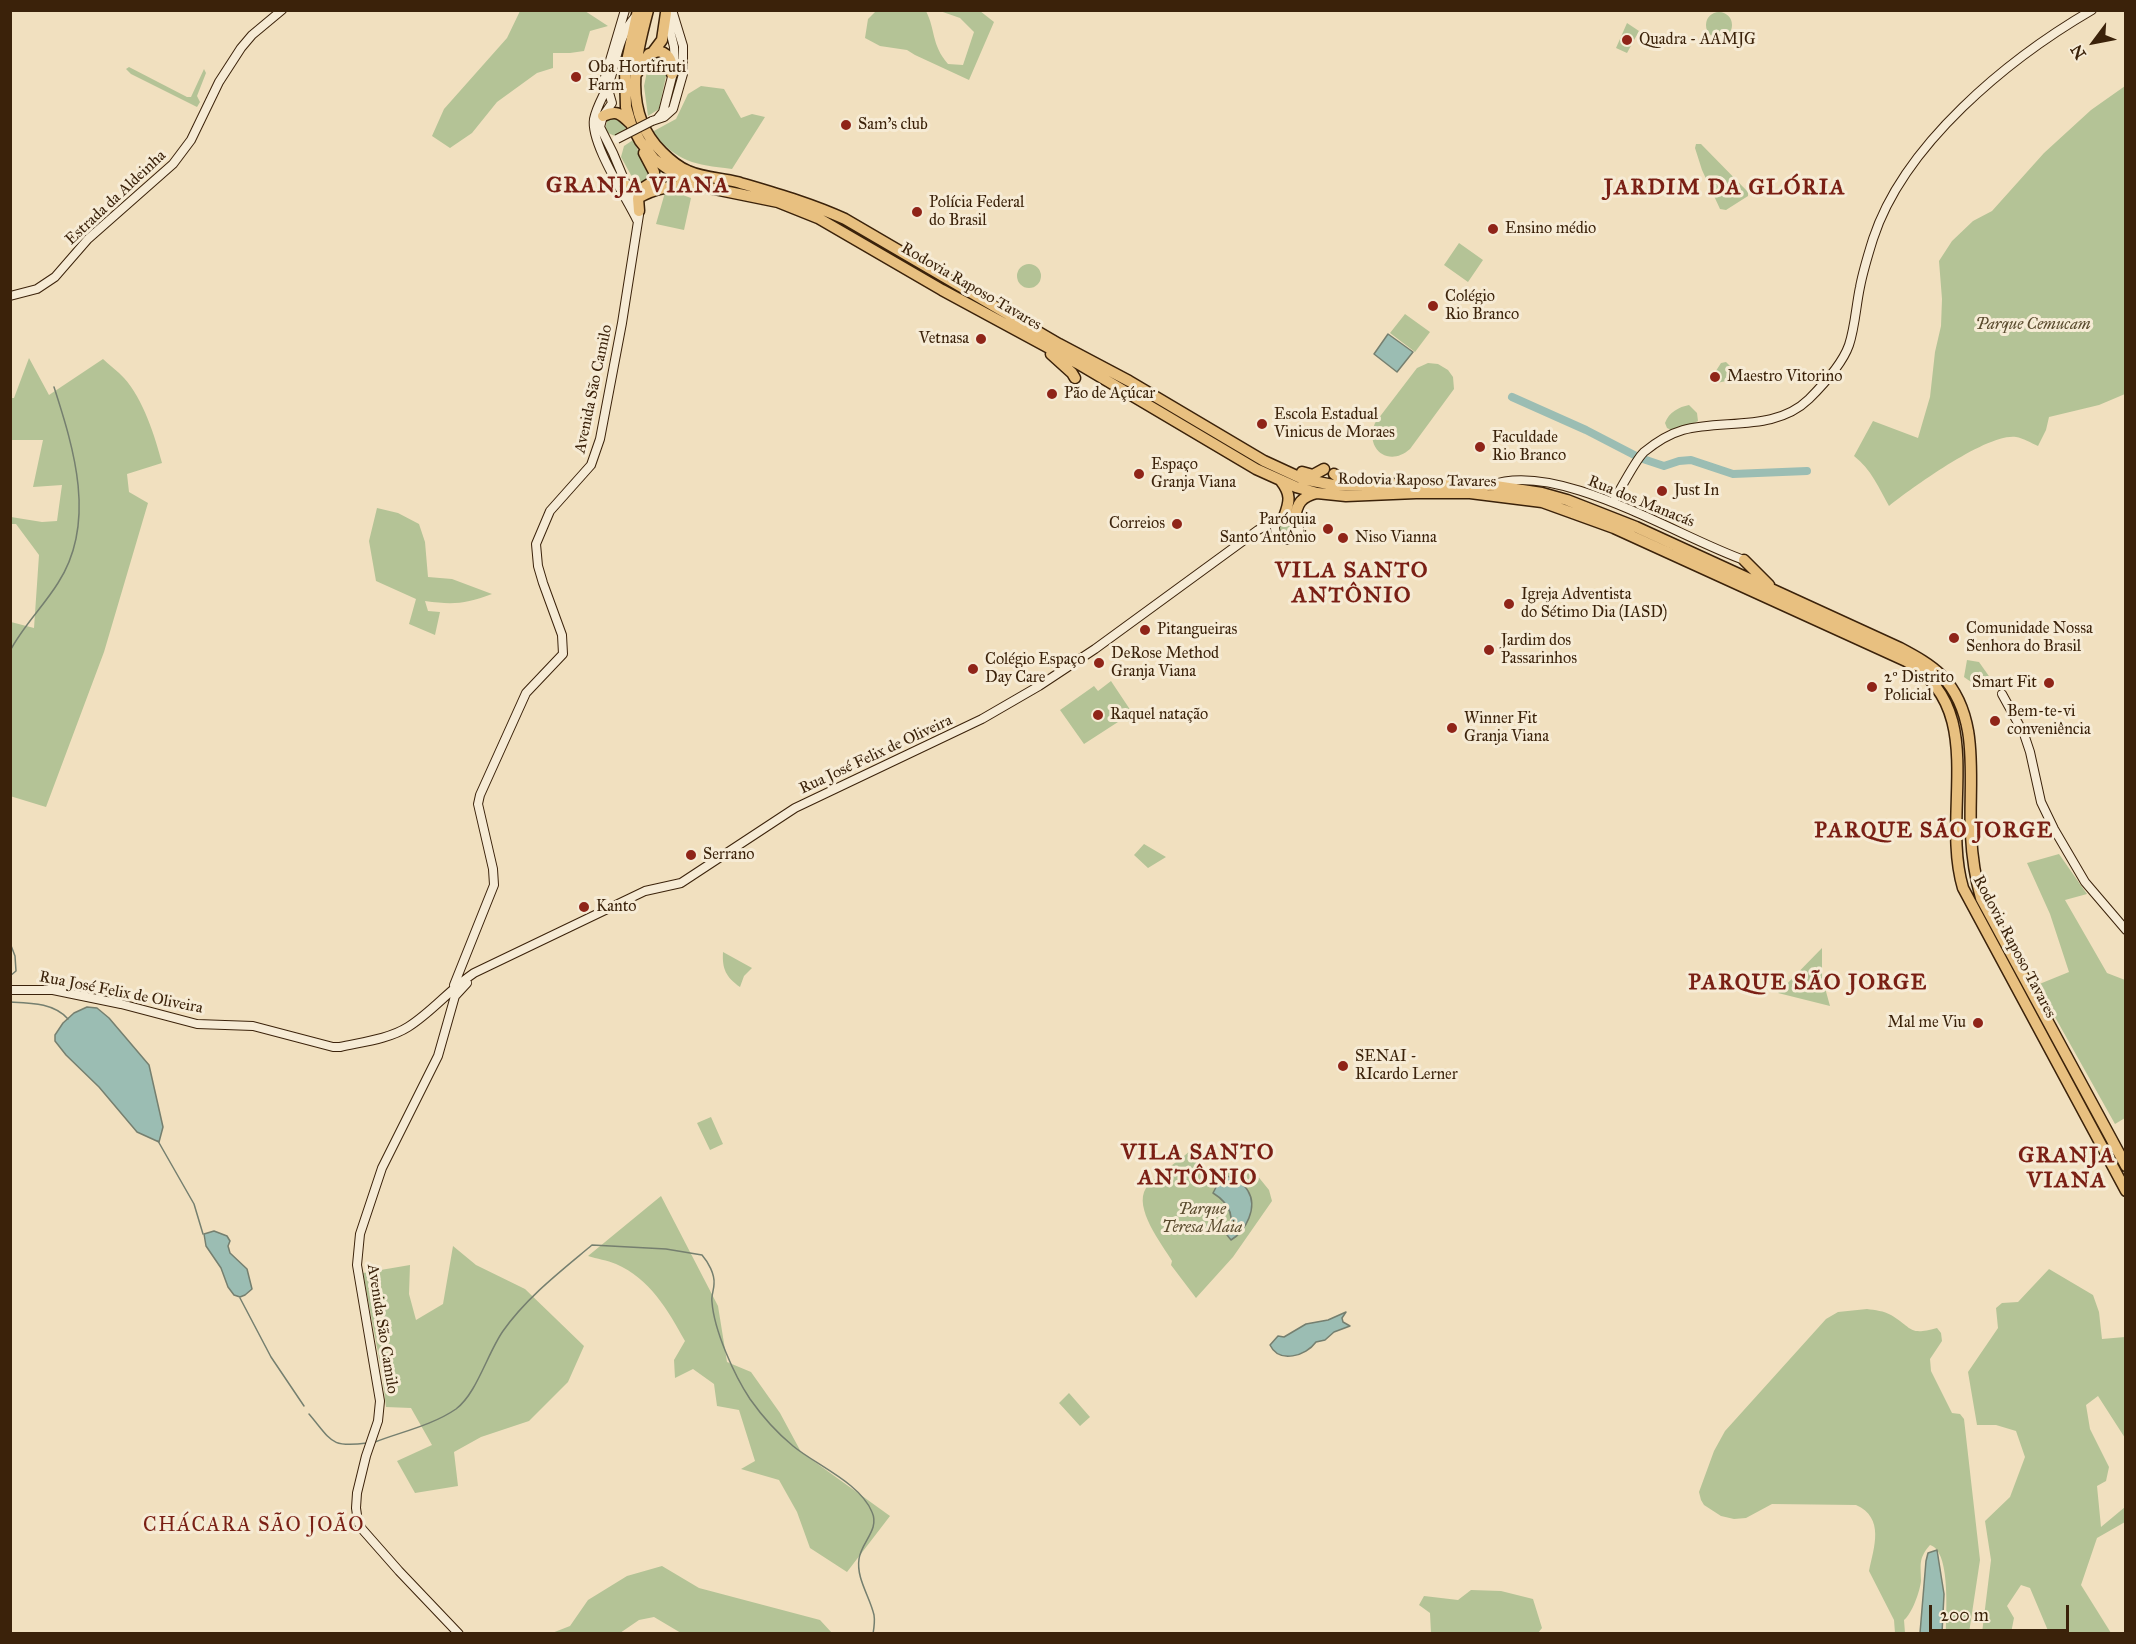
<!DOCTYPE html>
<meta charset="utf-8">
<style>
body{margin:0}
#map{position:relative;width:2136px;height:1644px;overflow:hidden;background:#f1e0bf;font-family:"IM FELL Great Primer",serif}
canvas{display:block}
.frame{position:absolute;inset:0;border:12px solid #3b220a;pointer-events:none}
.north{position:absolute;left:2064px;top:12px;width:60px;height:60px;-webkit-text-stroke:4px #f6ebd5;paint-order:stroke;rotate:238deg;font-size:16px;font-weight:700;line-height:24px;text-align:center;color:#3b220a}
.north::after{content:'';display:block;margin:auto;width:21px;height:27px;background:#3b220a;clip-path:polygon(50% 0,100% 100%,50% 72%,0 100%)}
.scale{position:absolute;left:1929px;top:1605px;width:140px;height:27px;box-sizing:border-box;border:3px solid #3b220a;border-top:0;padding-left:8px;font-size:18px;line-height:21px;white-space:nowrap;color:#3b220a;-webkit-text-stroke:4px #f6ebd5;paint-order:stroke}
</style>
<div id="map">
<canvas width="2136" height="1644"></canvas>
<div class="frame"></div>
<div class="north">N</div>
<div class="scale">200 m</div>
</div>
<script>
const context = document.querySelector('canvas').getContext('2d');
context.lineJoin = 'round';
function paint(path, color) { context.fillStyle = color; context.fill(path, 'evenodd'); }
function trace(path, color, width, dash) { context.strokeStyle = color; context.lineWidth = width; context.lineCap = dash ? 'butt' : 'round'; context.setLineDash(dash || []); context.stroke(path); }
function label(font, color, halo, rows, align = 'center') {
  context.font = font + ' "IM FELL Great Primer",serif'; context.lineWidth = 6; context.setLineDash([]); context.textBaseline = 'middle'; context.strokeStyle = halo; context.fillStyle = color; for (const [text, x, y, turn = 0] of rows) {
    context.save(); context.translate(x, y); context.rotate((+turn || 0) * Math.PI / 180); context.textAlign = isNaN(turn) ? turn : align; if (halo) context.strokeText(text, 0, 0); context.fillText(text, 0, 0); context.restore();
  }
}
paint(new Path2D(`
 M877,10L926,11C936,31 931,44 948,64L963,65L974,32L960,18L940,11H980L994,22L969,80L915,55L907,50L880,46L865,38L868,19Z
 M520,11H585L608,26L590,31L584,51L570,53H553V68L537,73L497,102L472,133L450,148L432,136L444,109L507,38Z
 M1706 25a13 13 0 1 1 26 0a13 13 0 1 1-26 0Z
 M1627,23L1639,31L1627,53L1616,48Z
 M658,58L664,61L668,67L659,109L648,116L644,86L649,62Z
 M129,67L187,97H191L204,69L206,73L197,96L200,102L197,107L131,74L126,69Z
 M701,86L724,89L741,118L752,114L765,117L732,169C693,164 679,163 652,132L676,119L688,94Z
 M2125,86V394L2099,405L2049,417L2046,430L2038,446C2031,443 2023,438 2016,437C1987,433 1912,488 1889,506C1879,488 1871,469 1854,456L1873,421L1918,438L1930,397L1935,352L1941,326L1942,299L1939,261L1952,241L1973,221L1992,211L2044,153L2091,110Z
 M613,115L619,119L627,130L615,136L608,133L605,129L608,118Z
 M633,140L648,171V178L637,186L621,157L624,146Z
 M1696,144H1701L1748,192V196L1726,210L1720,209L1702,170L1695,148Z
 M666,189L691,198L684,230L656,224Z
 M1459,243L1483,260L1468,282L1444,265Z
 M1017 276a12 12 0 1 1 24 0a12 12 0 1 1-24 0Z
 M1405,314L1430,332L1415,352L1390,333Z
 M29,358L49,395L103,359C109,365 118,371 124,378C143,399 155,436 162,463L127,474L129,492L148,503L104,652L46,807L10,796L11,622L34,628L39,555L16,524H11V517L42,522L57,521L62,485L33,487L43,440H11V398H14Z
 M1726,362L1730,366L1732,380L1716,383L1712,377L1721,363Z
 M1428,363L1438,364L1448,370L1453,377L1454,389L1410,449C1389,468 1364,449 1375,423L1417,368Z
 M1689,405L1697,413L1698,421L1690,425L1671,430L1667,428L1665,423C1669,412 1679,407 1689,405Z
 M377,508L398,513L419,524L425,542L428,577L452,579L492,594C465,604 453,605 425,601L428,611L440,612L435,635L409,624L416,599L376,581L369,541Z
 M1288,517L1295,522L1298,528L1296,537L1290,540L1281,536C1276,528 1281,522 1288,517Z
 M1967,660L1979,662L1998,689C1987,691 1973,684 1964,677Z
 M1111,681L1139,723L1124,721L1118,722L1084,744L1060,710L1094,686L1098,691Z
 M1144,844L1166,857L1148,868L1134,855Z
 M2059,854L2087,894L2065,900L2107,973L2125,980V1118L2115,1124L2037,985L2069,972L2050,914L2027,863Z
 M1822,948V977L1830,1006L1778,993Z
 M723,952L752,968L744,976L740,987C726,977 722,969 723,952Z
 M711,1117L723,1144L710,1150L697,1123Z
 M1190,1151L1208,1172L1252,1169L1269,1190L1272,1201L1233,1257L1196,1298L1171,1265L1172,1261C1162,1244 1133,1208 1146,1188C1153,1178 1180,1160 1190,1151Z
 M661,1196L718,1306L727,1362L751,1372L780,1413L801,1452L890,1516L847,1572L810,1548L797,1512L779,1480L741,1469L755,1461L739,1410L717,1406L714,1384L693,1369L675,1378L674,1360L685,1341C668,1310 650,1279 616,1264C607,1260 597,1259 588,1256Z
 M453,1246L476,1265L525,1289L584,1346L568,1382L529,1421L481,1437L454,1452L458,1486L415,1493L397,1461L432,1445L411,1408L386,1407L382,1374L363,1273L410,1265L409,1294L416,1320L443,1304Z
 M2049,1269L2093,1295L2099,1312L2102,1339L2125,1337V1438L2098,1396L2086,1405L2090,1429L2109,1467L2106,1481L2097,1486L2101,1527L2125,1507V1522L2097,1538L2081,1585L2111,1633H2049L2030,1588L2021,1585L2007,1606L2014,1618L2011,1633H1982L1991,1560L1985,1521L2010,1497L2025,1457L2016,1431L1996,1425H1977L1968,1372L1998,1328L1996,1308L2002,1303L2018,1302Z
 M1867,1309C1875,1310 1884,1311 1891,1315C1913,1328 1908,1336 1937,1328L1941,1333L1942,1341L1930,1359L1931,1371L1952,1413L1960,1414L1964,1419L1980,1560L1969,1633H1946C1946,1614 1951,1551 1930,1545C1918,1559 1921,1564 1921,1581C1920,1591 1912,1614 1904,1620L1905,1633H1895L1894,1620L1869,1571C1874,1547 1885,1518 1856,1505L1772,1504L1746,1518L1734,1519L1721,1516L1704,1505L1701,1500L1699,1492L1714,1451L1725,1431L1826,1319L1838,1312Z
 M1069,1393L1090,1417L1080,1426L1059,1403Z
 M662,1566L699,1588L820,1620L832,1633H681L654,1617L639,1620L620,1633H552L570,1626L588,1600L627,1576Z
 M1471,1590L1501,1591L1533,1599L1542,1628L1538,1633H1431L1430,1613L1419,1605L1424,1596L1458,1600Z`), '#b4c396');
const water = new Path2D(`
 M1388,334L1413,352L1397,372L1374,354Z
 M87,1007L97,1008L109,1018L149,1065L163,1127L159,1142L137,1132L99,1087L66,1055L55,1041V1035L63,1023L74,1013Z
 M1225,1175C1233,1179 1244,1183 1248,1191C1258,1207 1246,1231 1231,1240L1227,1235C1236,1217 1229,1203 1213,1193L1222,1176Z
 M214,1231L227,1236L230,1241L228,1246L230,1253L247,1269L252,1289L245,1295L240,1297L234,1295L228,1287L221,1268L206,1246L204,1234Z
 M1346,1312L1342,1318L1343,1322L1350,1326L1334,1332L1325,1340L1316,1342C1306,1356 1279,1364 1270,1345L1278,1336L1284,1337L1306,1324L1328,1320Z
 M1937,1550L1944,1594L1942,1633H1920L1926,1561L1928,1553Z`);
paint(water, '#9bbdb3');
trace(water, '#757f6f', 1.5);
trace(new Path2D(`
 M10,651C23,626 43,607 58,583C97,523 74,449 54,387
 M10,943L15,956L16,971L10,976
 M10,1002C31,1003 54,1003 68,1019
 M158,1141L194,1204L203,1234
 M240,1298L271,1357L304,1406
 M309,1414C332,1441 330,1448 367,1443
 M375,1442C401,1432 433,1425 456,1409C477,1393 487,1354 503,1331C527,1297 561,1271 592,1245L666,1249L702,1255C708,1262 715,1274 714,1284C714,1290 711,1296 712,1302C714,1330 734,1375 750,1399C762,1416 776,1432 793,1446C816,1465 860,1483 872,1512C880,1530 861,1542 859,1559C856,1578 870,1597 874,1615C875,1621 874,1628 873,1634`), '#757f6f', 1.5);
trace(new Path2D(`
 M1512,397L1586,430L1640,458L1664,466L1679,461L1691,460L1733,474L1807,471`), '#9bbdb3', 8);
const secondary = new Path2D(`
 M635,17C620,34 617,56 611,77C607,91 597,104 594,119C590,143 626,197 637,220
 M658,118L663,112L675,65L674,47L667,18
 M652,121L664,117L673,109L683,74V46L672,10
 M10,296L37,289L55,277L88,239L173,164L191,140L219,82L241,48L252,35L282,10
 M1491,485C1558,460 1678,537 1744,560
 M1613,502C1619,492 1636,459 1644,452C1655,443 1669,434 1683,430C1724,419 1775,432 1809,399C1823,385 1842,365 1849,345C1855,327 1856,306 1860,287C1863,271 1868,255 1873,239C1904,144 2008,59 2092,10
 M1275 528a12 12 0 1 1 24 0a12 12 0 1 1-24 0Z
 M2002,694L2024,734L2030,752L2041,802L2054,829L2085,882L2126,930
 M454,985L494,885L493,869L478,804L480,795L526,693L563,654L562,635L543,583L538,566L536,544L550,511L591,465L600,439L622,323L639,215L613,153L600,127L603,116L612,103L608,89L603,84L625,10
 M10,990H53L121,1004L197,1024L253,1026L333,1047H340C362,1042 389,1039 408,1027C432,1012 450,989 474,973L645,891L681,883L795,808L982,719L1039,686L1095,649L1258,530L1280,519
 M459,1634L399,1571L362,1529L358,1522L356,1508L357,1493L366,1456L378,1421L380,1401L357,1265L360,1234L382,1168L438,1056L455,996L467,983`);
const highway = new Path2D(`
 M638,10L625,70L626,107L631,124L640,141L654,159L682,179L714,189L778,202L818,218L942,290L1077,363L1256,469L1296,487L1317,493L1346,496L1416,493H1470L1542,502L1614,528L1906,661C1990,709 1940,811 1963,888L2126,1191
 M648,10C635,59 622,113 662,152C670,160 678,167 688,171C704,178 721,178 737,182C774,193 810,203 845,219L1059,344L1129,381L1264,461L1303,479L1338,486L1401,484L1489,485L1542,493L1567,500L1636,527L1900,648C1915,656 1930,664 1942,676C1982,718 1968,782 1971,835C1972,856 1975,877 1981,898L2126,1166
 M653,52L662,40L666,13
 M637,73L649,54L659,51C671,55 672,62 672,74
 M603,116C616,110 620,113 630,123
 M627,186L640,190L654,181V172L644,153
 M639,211L638,198C655,188 671,186 691,185
 M1051,354L1072,373L1075,378
 M1302,472L1313,475L1324,469
 M1334,474L1344,481L1352,482
 M1281,481C1291,494 1290,501 1284,517
 M1295,519C1297,503 1301,497 1317,493
 M1744,560L1769,585`);
trace(secondary, '#3b220a', 10);
trace(highway, '#3b220a', 13);
trace(secondary, '#f6ebd5', 8);
trace(highway, '#e8c080', 10);
const secondaryBridge = new Path2D(`
 M617,139L652,121`);
trace(secondaryBridge, '#3b220a', 10, []);
trace(secondaryBridge, '#f6ebd5', 8);
for (const [x, y, r, color] of [
 [1627,40,6,"#8f2418"],
 [576,77,6,"#8f2418"],
 [846,125,6,"#8f2418"],
 [917,212,6,"#8f2418"],
 [1493,229,6,"#8f2418"],
 [1433,306,6,"#8f2418"],
 [981,339,6,"#8f2418"],
 [1715,377,6,"#8f2418"],
 [1052,394,6,"#8f2418"],
 [1262,424,6,"#8f2418"],
 [1480,447,6,"#8f2418"],
 [1139,474,6,"#8f2418"],
 [1662,491,6,"#8f2418"],
 [1177,524,6,"#8f2418"],
 [1328,529,6,"#8f2418"],
 [1343,538,6,"#8f2418"],
 [1509,604,6,"#8f2418"],
 [1145,630,6,"#8f2418"],
 [1954,638,6,"#8f2418"],
 [1489,650,6,"#8f2418"],
 [1099,663,6,"#8f2418"],
 [973,669,6,"#8f2418"],
 [2049,683,6,"#8f2418"],
 [1872,687,6,"#8f2418"],
 [1098,715,6,"#8f2418"],
 [1995,721,6,"#8f2418"],
 [1452,728,6,"#8f2418"],
 [691,855,6,"#8f2418"],
 [584,907,6,"#8f2418"],
 [1978,1023,6,"#8f2418"],
 [1343,1066,6,"#8f2418"]
]) { const dot = new Path2D(); dot.arc(x, y, r, 0, 2 * Math.PI); context.fillStyle = color; context.fill(dot); trace(dot, '#f6ebd5', 2); }
label('16px', '#3b220a', '#f6ebd5', [
 ["Quadra - AAMJG",1639,40],
 ["Oba Hortifruti",588,68],
 ["Farm",588,86],
 ["Sam's club",858,125],
 ["Polícia Federal",929,203],
 ["do Brasil",929,221],
 ["Ensino médio",1505,229],
 ["Colégio",1445,297],
 ["Rio Branco",1445,315],
 ["Vetnasa",969,339,"right"],
 ["Maestro Vitorino",1727,377],
 ["Pão de Açúcar",1064,394],
 ["Escola Estadual",1274,415],
 ["Vinicus de Moraes",1274,433],
 ["Faculdade",1492,438],
 ["Rio Branco",1492,456],
 ["Espaço",1151,465],
 ["Granja Viana",1151,483],
 ["Just In",1674,491],
 ["Paróquia",1316,520,"right"],
 ["Santo Antônio",1316,538,"right"],
 ["Correios",1165,524,"right"],
 ["Niso Vianna",1355,538],
 ["Igreja Adventista",1521,595],
 ["do Sétimo Dia (IASD)",1521,613],
 ["Comunidade Nossa",1966,629],
 ["Senhora do Brasil",1966,647],
 ["Pitangueiras",1157,630],
 ["Jardim dos",1501,641],
 ["Passarinhos",1501,659],
 ["DeRose Method",1111,654],
 ["Granja Viana",1111,672],
 ["Colégio Espaço",985,660],
 ["Day Care",985,678],
 ["2º Distrito",1884,678],
 ["Policial",1884,696],
 ["Smart Fit",2037,683,"right"],
 ["Bem-te-vi",2007,712],
 ["conveniência",2007,730],
 ["Raquel natação",1110,715],
 ["Winner Fit",1464,719],
 ["Granja Viana",1464,737],
 ["Serrano",703,855],
 ["Kanto",596,907],
 ["Mal me Viu",1966,1023,"right"],
 ["SENAI -",1355,1057],
 ["RIcardo Lerner",1355,1075]
], 'left');
label('16px', '#3b220a', '#f6ebd5', [
 ["Estrada da Aldeinha",116,198,-43],
 ["Rodovia Raposo Tavares",971,287,30],
 ["Avenida São Camilo",594,389,-78],
 ["Rodovia Raposo Tavares",1417,481,1],
 ["Rua dos Manacás",1641,502,22],
 ["Rua José Felix de Oliveira",876,755,-25],
 ["Rodovia Raposo Tavares",2014,947,62],
 ["Rua José Felix de Oliveira",121,993,11],
 ["Avenida São Camilo",382,1329,81]
]);
label('italic 16px', '#594a2d', '#f6ebd5', [
 ["Parque Cemucam",2033,325],
 ["Parque",1202,1210],
 ["Teresa Maia",1202,1228]
]);
context.letterSpacing = '1.5px';
label('20px', '#7a1f14', '#f6ebd5', [
 ["CHÁCARA SÃO JOÃO",254,1526]
]);
context.letterSpacing = '0px';
context.letterSpacing = '1.5px';
label('bold 22px', '#7a1f14', '#f6ebd5', [
 ["GRANJA VIANA",638,187],
 ["JARDIM DA GLÓRIA",1725,189],
 ["VILA SANTO",1352,572],
 ["ANTÔNIO",1352,597],
 ["PARQUE SÃO JORGE",1934,832],
 ["PARQUE SÃO JORGE",1808,984],
 ["VILA SANTO",1198,1154],
 ["ANTÔNIO",1198,1179],
 ["GRANJA",2067,1157],
 ["VIANA",2067,1182]
]);
context.letterSpacing = '0px';
</script>
